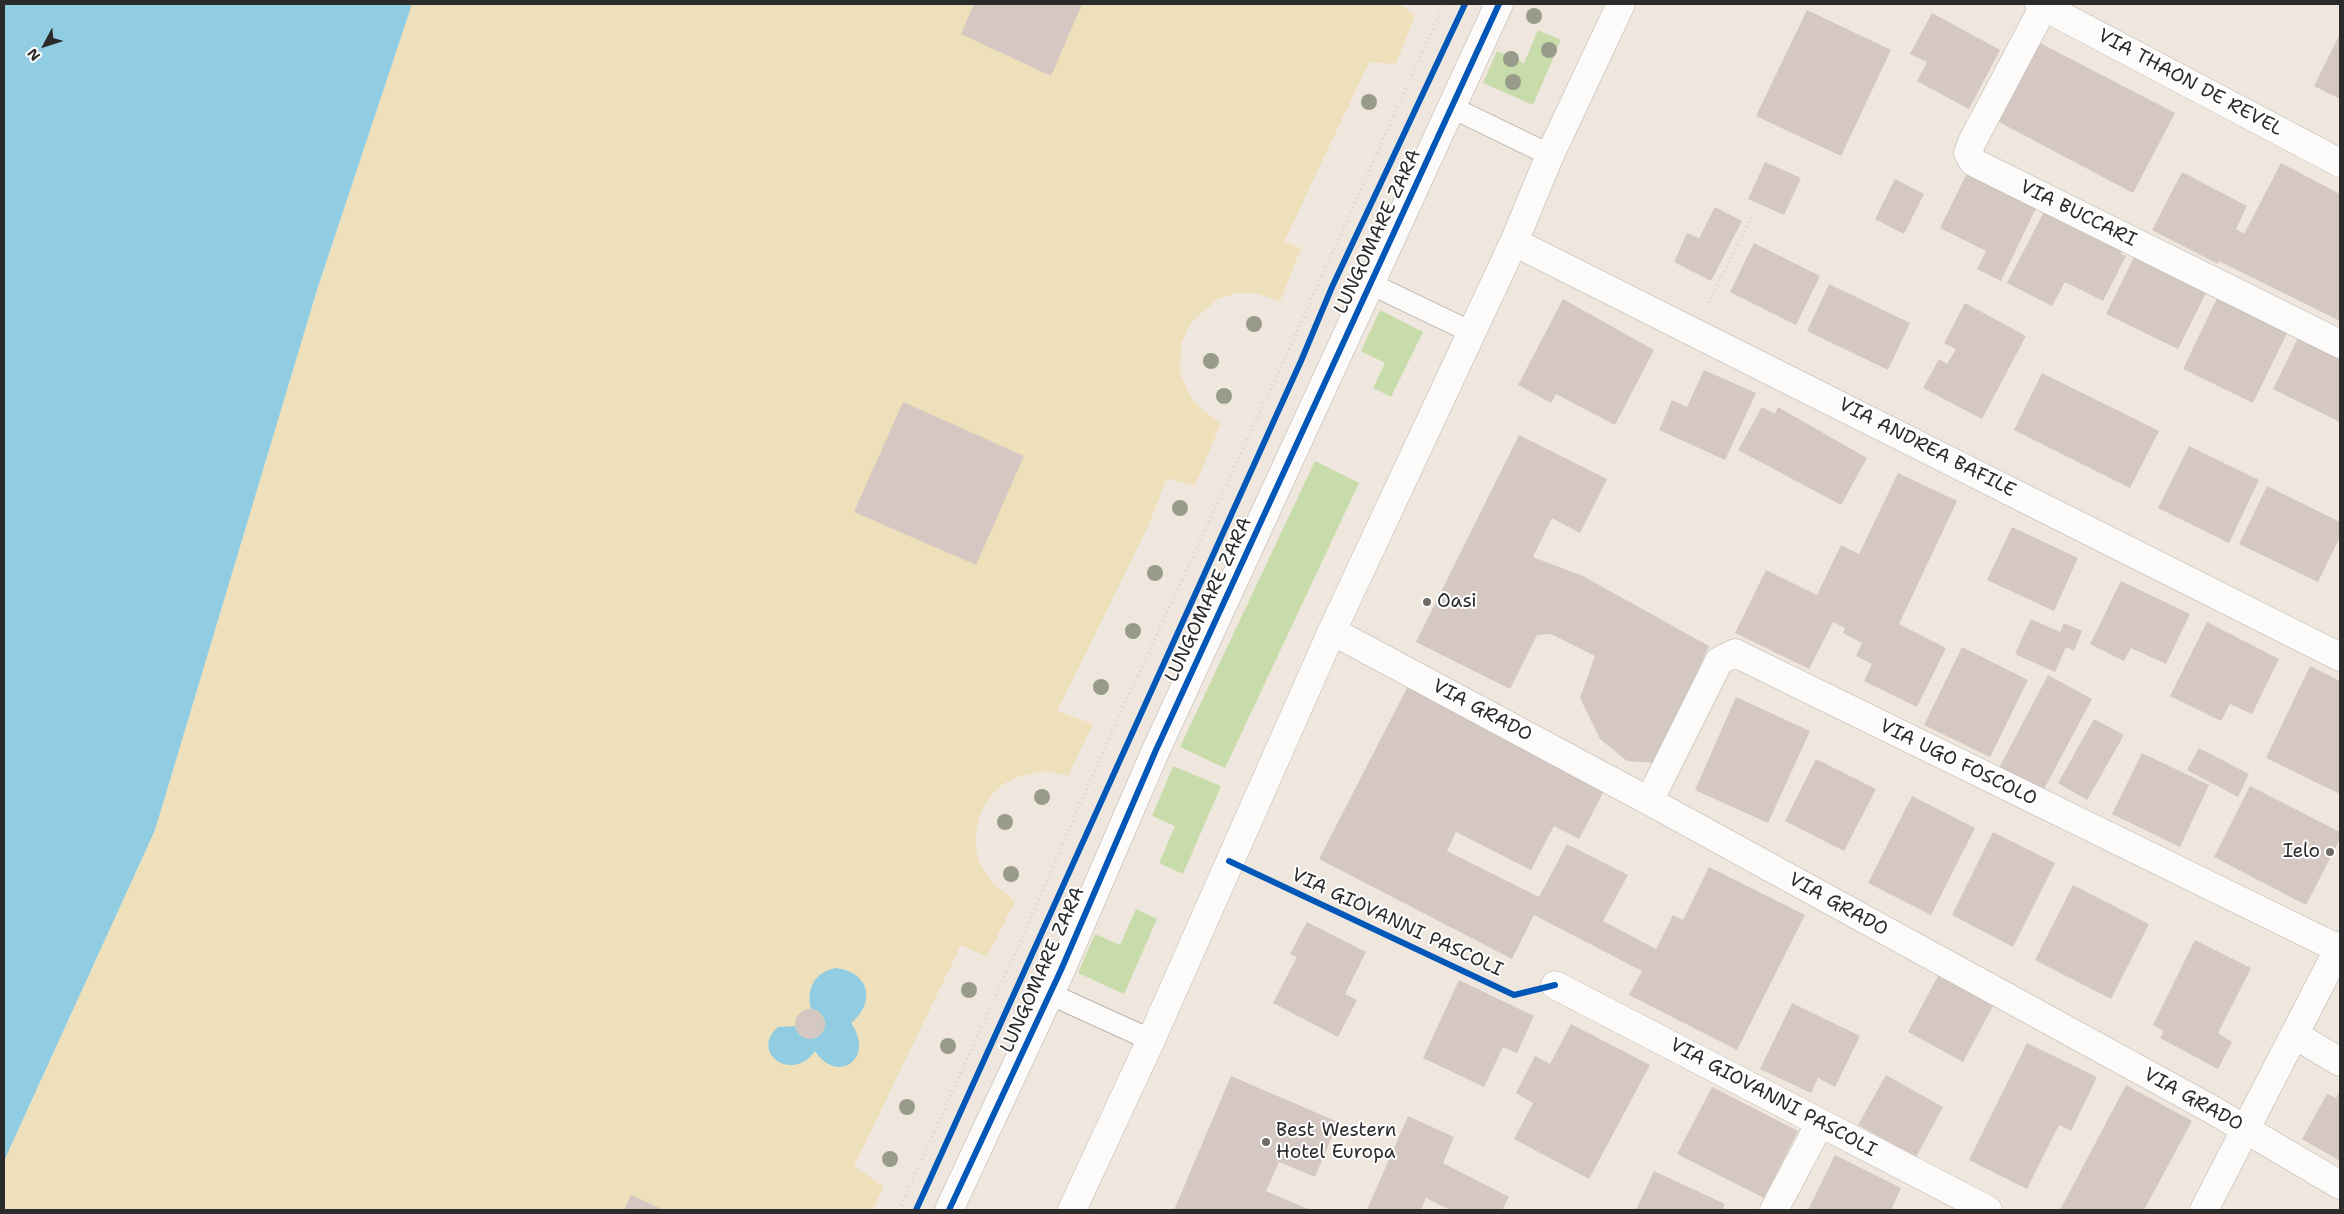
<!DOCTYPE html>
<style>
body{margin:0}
#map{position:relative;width:2344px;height:1214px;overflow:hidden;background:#efe7dd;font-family:"Shantell Sans",sans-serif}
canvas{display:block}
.frame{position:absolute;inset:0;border:5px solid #2b2b2b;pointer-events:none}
.north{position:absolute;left:20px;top:20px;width:50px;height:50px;-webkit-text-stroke:4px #fff;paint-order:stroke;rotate:230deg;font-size:14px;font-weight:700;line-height:20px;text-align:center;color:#2b2b2b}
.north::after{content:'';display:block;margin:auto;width:18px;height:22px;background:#2b2b2b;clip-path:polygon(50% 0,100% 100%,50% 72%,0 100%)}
</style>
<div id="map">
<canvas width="2344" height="1214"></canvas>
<div class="frame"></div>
<div class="north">N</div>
</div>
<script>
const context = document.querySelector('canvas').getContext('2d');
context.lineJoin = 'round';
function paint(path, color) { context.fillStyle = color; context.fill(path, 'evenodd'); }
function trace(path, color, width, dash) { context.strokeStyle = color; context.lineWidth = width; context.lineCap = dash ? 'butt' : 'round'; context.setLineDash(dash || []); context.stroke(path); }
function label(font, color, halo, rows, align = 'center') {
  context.font = font + ' "Shantell Sans",sans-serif'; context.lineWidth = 4; context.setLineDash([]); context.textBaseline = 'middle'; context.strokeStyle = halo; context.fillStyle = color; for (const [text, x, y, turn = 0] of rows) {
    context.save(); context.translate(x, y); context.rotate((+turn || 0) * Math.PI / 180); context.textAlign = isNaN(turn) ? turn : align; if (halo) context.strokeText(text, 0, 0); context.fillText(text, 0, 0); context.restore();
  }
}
paint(new Path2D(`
 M1538,30L1561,40L1533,105L1483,83L1497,51L1524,63Z
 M1380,310L1423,332L1391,397L1373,388L1385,363L1361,351Z
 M1315,461L1359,483L1225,768L1180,747Z
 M1173,766L1221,786L1183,874L1159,863L1175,826L1152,816Z
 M1136,909L1157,919L1124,994L1078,973L1095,934L1120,945Z`), '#c7dcaa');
paint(new Path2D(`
 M412,4H1399L1415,15L1396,64L1369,62L1284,242L1301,248L1280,301L1256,293H1237L1218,299L1191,322L1181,344L1180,372L1191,398L1206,413L1221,423L1195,486L1167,478L1147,529L1057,711L1093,724L1068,776C1061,774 1053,772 1045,771C1040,771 1035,773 1030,774C1020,776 1011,779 1002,785C980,802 968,839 981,865C989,881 1001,891 1015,901L987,957L961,945L854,1166L884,1187L872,1210H4V1161L155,830L317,290Z`), '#eee0ba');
paint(new Path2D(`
 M4,4H412L317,290L155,830L4,1161Z
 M836,968C870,972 876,1003 851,1023C876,1059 837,1085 815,1051C792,1084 749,1052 778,1027L795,1026L798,1032L809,1038L821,1034L825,1021L818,1011L811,1009C806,988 815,972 836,968Z`), '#90cce2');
paint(new Path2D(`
 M974,4H1082L1051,76L961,34Z
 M1807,10L1891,50L1841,156L1756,116Z
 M1932,13L2000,50L1969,109L1917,81L1927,62L1910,54Z
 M2340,34V99L2314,86Z
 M2040,43L2175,113L2133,193L1999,122Z
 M1765,162L1801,178L1784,215L1748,199Z
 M2281,163L2340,194V321L2219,261L2218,264L2152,230L2182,172L2247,206L2236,229L2244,234Z
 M1968,171L2037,206L2001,281L1977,269L1986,251L1940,228Z
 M1895,179L1924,194L1904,234L1875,219Z
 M2048,204L2126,244L2121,254L2126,256L2103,301L2065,282L2052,306L2007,283Z
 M1715,207L1742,221L1711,281L1674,262L1687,233L1699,238Z
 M1754,243L1820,276L1796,325L1730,292Z
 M2136,253L2208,289L2178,349L2106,314Z
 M1829,284L1910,323L1888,370L1807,331Z
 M2218,296L2289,329L2253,403L2183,369Z
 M1563,299L1654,350L1615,425L1556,394L1551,403L1518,385Z
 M1965,303L2026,336L1982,419L1923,388L1939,359L1947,364L1956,349L1944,343Z
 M2300,334L2340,354V422L2273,389Z
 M1704,370L1756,393L1725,460L1659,430L1672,400L1687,407Z
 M2042,373L2159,431L2130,488L2014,430Z
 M903,402L1024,456L976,565L854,512Z
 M1762,407L1775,414L1778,407L1867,458L1841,505L1738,450Z
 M1519,435L1607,479L1580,533L1552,518L1533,557L1583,576L1709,646L1656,763L1627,761L1600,739L1580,698L1595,656L1551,634L1537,635L1510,689L1416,642Z
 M2189,446L2259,480L2229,543L2158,508Z
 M1898,473L1957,501L1899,624L1946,648L1917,707L1864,681L1872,664L1856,656L1862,643L1843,633L1845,628L1833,622L1809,669L1735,633L1766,570L1817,595L1841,545L1859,554Z
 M2267,486L2340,522V537L2318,582L2239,544Z
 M2012,527L2078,558L2054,611L1987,580Z
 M2121,581L2190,614L2166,664L2131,648L2124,661L2090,644Z
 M2031,619L2060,632L2064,623L2082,631L2074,651L2066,647L2055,672L2015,654Z
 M2207,622L2279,659L2252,714L2230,704L2221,721L2170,696Z
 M1962,647L2028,680L1990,757L1924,725Z
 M2310,666L2340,681V794L2266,758Z
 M2048,675L2092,699L2043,791L1999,768Z
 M1409,684L1606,787L1579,839L1554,826L1531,870L1456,832L1447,851L1539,897L1567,844L1628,875L1603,921L1656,949L1673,915L1683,920L1709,867L1805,915L1737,1050L1629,995L1642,971L1534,915L1512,959L1319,859Z
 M1736,697L1810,731L1768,823L1695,790Z
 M2094,719L2124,735L2087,800L2058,783Z
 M2199,748L2249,774L2238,797L2187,770Z
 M2142,753L2209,785L2180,847L2112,814Z
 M1816,759L1876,789L1844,851L1785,821Z
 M2250,786L2340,832V839L2306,905L2214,857Z
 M1912,796L1975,828L1931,915L1868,883Z
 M1993,832L2055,863L2013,947L1952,915Z
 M2073,885L2149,924L2111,999L2035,960Z
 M1307,922L1366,952L1345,994L1357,1000L1338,1037L1273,1003L1297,957L1290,954Z
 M2195,940L2251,968L2218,1033L2232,1042L2218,1069L2160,1038L2164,1031L2153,1025Z
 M1938,976L1993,1006L1963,1062L1908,1032Z
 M1459,980L1534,1016L1517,1053L1503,1047L1484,1087L1423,1058Z
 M1792,1003L1860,1036L1835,1087L1818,1078L1811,1093L1760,1069Z
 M795 1024a15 15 0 1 1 30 0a15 15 0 1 1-30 0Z
 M1571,1024L1650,1065L1589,1179L1514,1139L1533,1103L1516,1093L1535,1056L1550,1064Z
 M2027,1043L2097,1077L2071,1131L2059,1125L2027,1189L1969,1160Z
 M1886,1075L1943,1107L1916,1157L1858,1125Z
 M1231,1076L1338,1122L1315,1177L1279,1162L1266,1191L1310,1210H1174Z
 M2126,1085L2192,1121L2144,1210H2060Z
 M1712,1087L1798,1131L1764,1198L1677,1154Z
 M2340,1091V1161L2302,1139L2327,1094L2336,1098Z
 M1408,1116L1454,1137L1443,1163L1509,1197L1502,1210H1450L1426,1198L1421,1210H1367Z
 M1835,1155L1901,1188L1891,1210H1808Z
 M1654,1171L1725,1204L1722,1210H1636Z
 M631,1195L664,1210H624Z`), '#d5c8c2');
const service = new Path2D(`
 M1453,108L1550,155
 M1371,284L1471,332
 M1050,994L1151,1040`);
const minor = new Path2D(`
 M2039,4L2340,163
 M2044,6L1972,142L1968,153L1973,162L2340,344
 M1514,242L2340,657
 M1332,631L1649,801L2211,1109L2340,1185
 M1649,801L1719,661L1735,653L2339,949
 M1555,985L1988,1210
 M2295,1035L2340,1062
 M1774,1210L1820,1123`);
const tertiary = new Path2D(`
 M949,1210L1061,970L1156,750L1499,4
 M1072,1210L1151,1040L1332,631L1514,242L1550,155L1621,4
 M2204,1210L2340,946`);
trace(service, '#b8b3ad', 23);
trace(minor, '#b8b3ad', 29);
trace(tertiary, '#b8b3ad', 29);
trace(new Path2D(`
 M1708,303L1753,215
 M899,1210L1017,949L1111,733L1286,356L1444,4`), '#d6d3d0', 3, [1, 4]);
trace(service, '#fdfbfa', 21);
trace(minor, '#fdfbfa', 28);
trace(tertiary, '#fdfbfa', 28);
trace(new Path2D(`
 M1229,861L1514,995L1555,985
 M916,1210L1301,361L1332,287L1465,4
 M949,1210L1061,970L1156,750L1499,4`), '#0057b8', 6);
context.fillStyle = '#989b89';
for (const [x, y] of [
 [1534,16],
 [1549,50],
 [1511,59],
 [1513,82],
 [1369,102],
 [1254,324],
 [1211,361],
 [1224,396],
 [1180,508],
 [1155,573],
 [1133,631],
 [1101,687],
 [1042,797],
 [1005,822],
 [1011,874],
 [969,990],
 [948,1046],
 [907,1107],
 [890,1159]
]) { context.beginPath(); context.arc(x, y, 8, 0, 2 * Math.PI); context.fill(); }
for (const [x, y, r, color] of [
 [1427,602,5,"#706d69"],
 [2330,852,5,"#706d69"],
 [1266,1142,5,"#706d69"]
]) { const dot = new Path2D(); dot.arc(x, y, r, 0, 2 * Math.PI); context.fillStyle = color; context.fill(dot); trace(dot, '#fff', 2); }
label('19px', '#2b2b2b', '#fff', [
 ["VIA THAON DE REVEL",2190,83,28],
 ["VIA BUCCARI",2078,214,26],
 ["LUNGOMARE ZARA",1378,232,-65],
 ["VIA ANDREA BAFILE",1927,448,27],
 ["LUNGOMARE ZARA",1209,600,-65],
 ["VIA GRADO",1482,711,28],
 ["VIA UGO FOSCOLO",1958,763,26],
 ["VIA GRADO",1838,905,29],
 ["VIA GIOVANNI PASCOLI",1397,923,25],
 ["LUNGOMARE ZARA",1043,970,-66],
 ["VIA GIOVANNI PASCOLI",1773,1098,28],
 ["VIA GRADO",2193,1100,29]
]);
label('19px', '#2b2b2b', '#fff', [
 ["Oasi",1437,602],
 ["Ielo",2320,852,"right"],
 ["Best Western",1276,1131],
 ["Hotel Europa",1276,1153]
], 'left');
</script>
